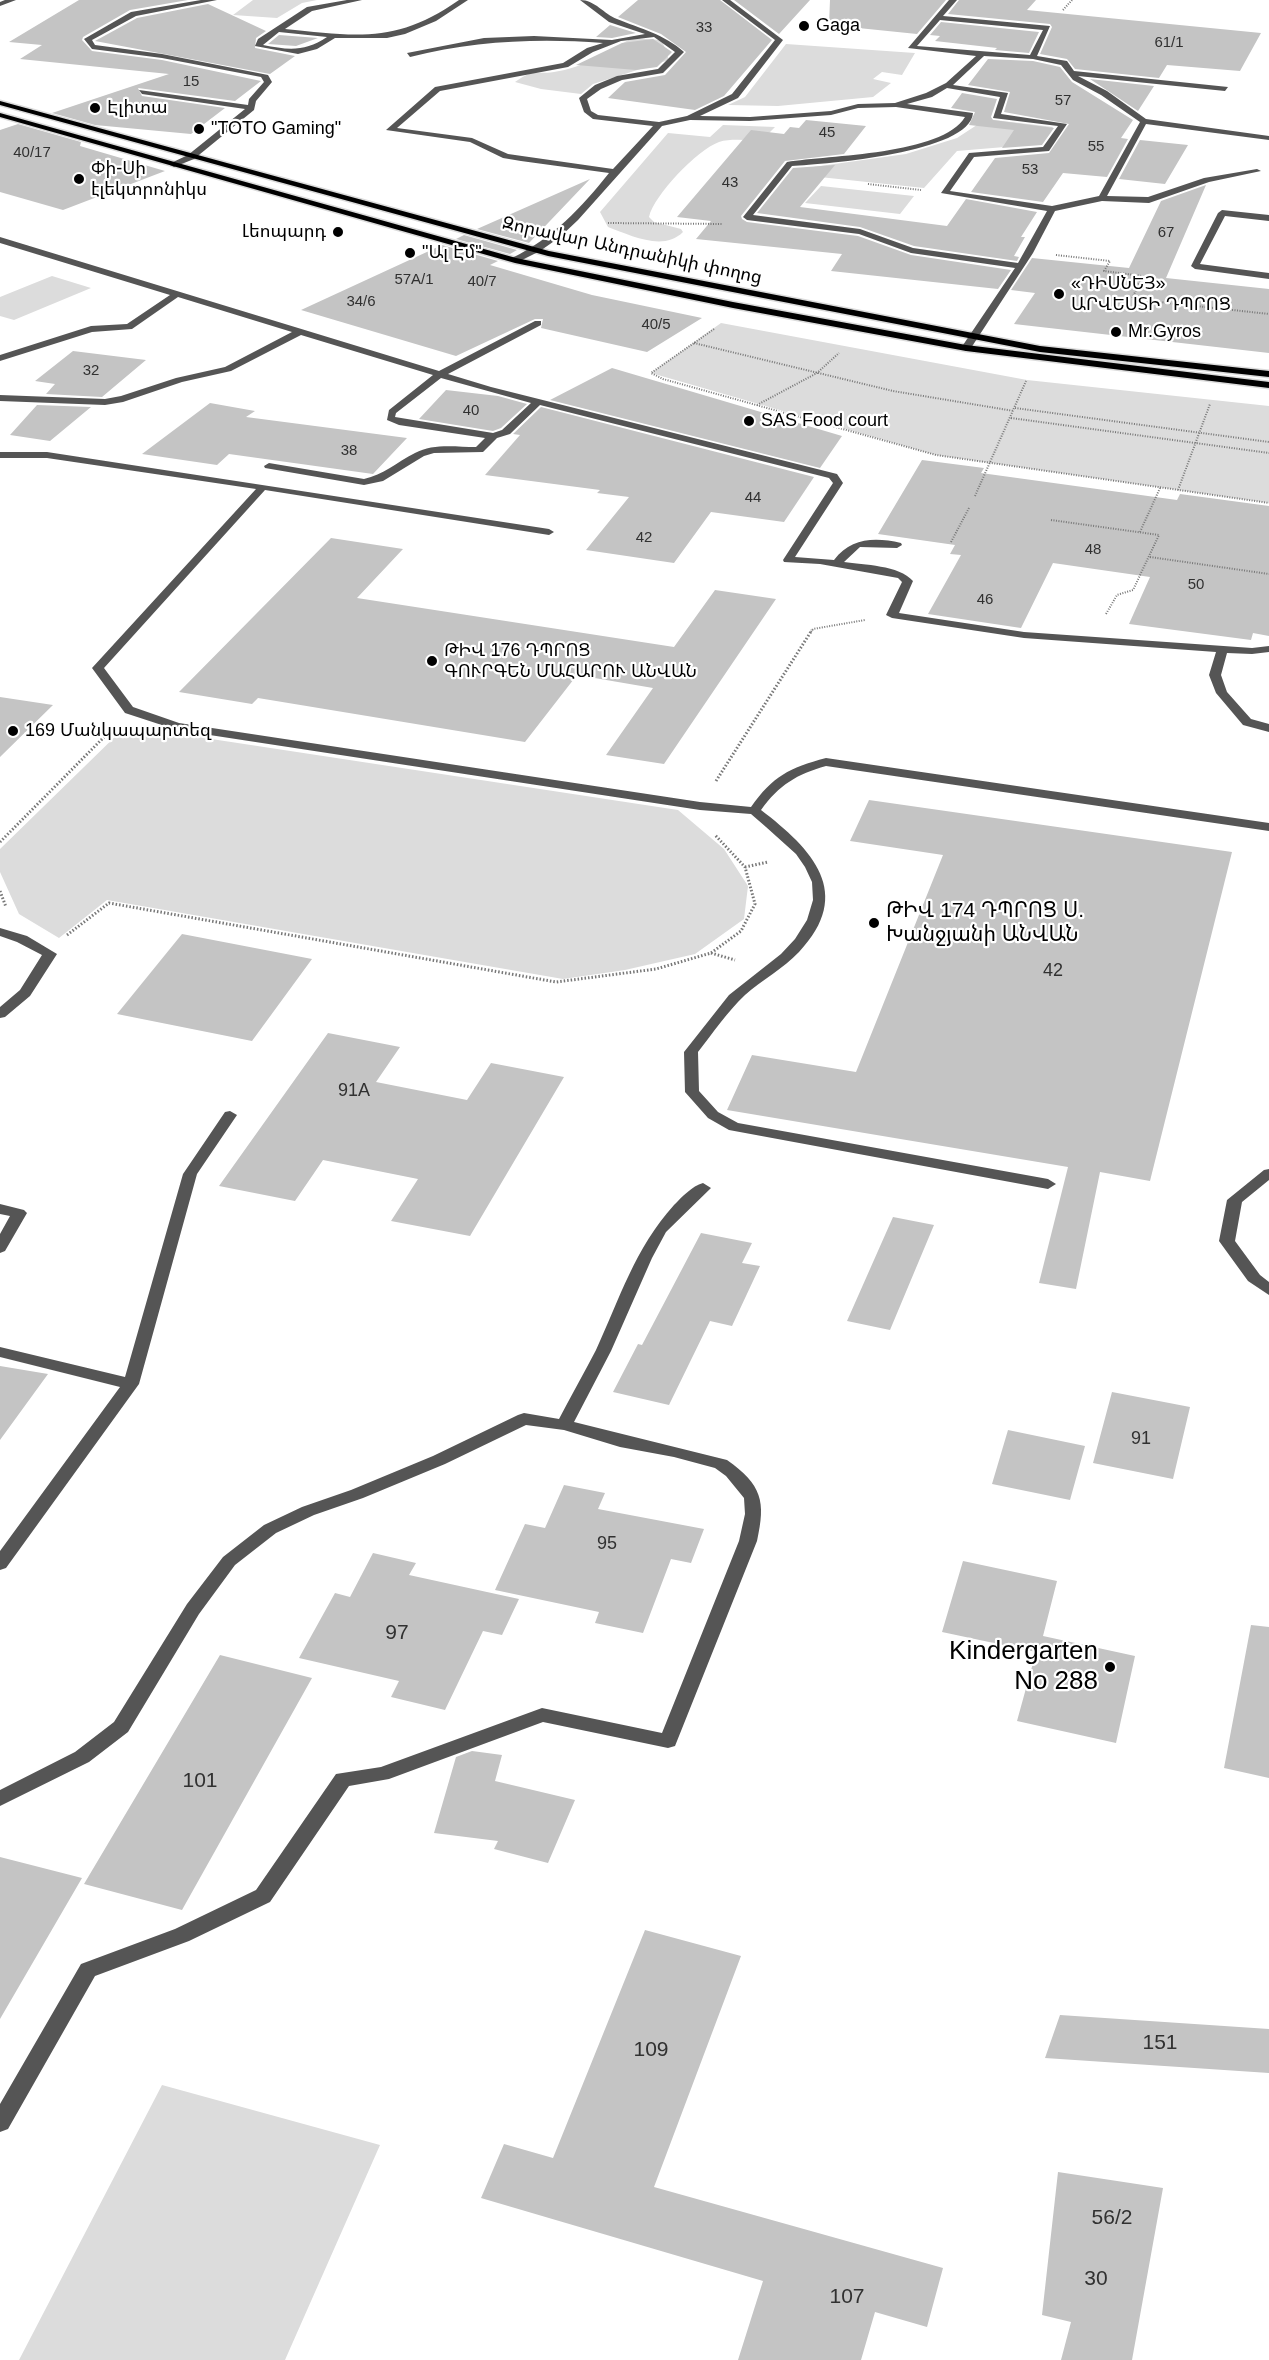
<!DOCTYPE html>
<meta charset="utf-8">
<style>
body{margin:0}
canvas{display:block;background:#fff}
</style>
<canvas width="1269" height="2360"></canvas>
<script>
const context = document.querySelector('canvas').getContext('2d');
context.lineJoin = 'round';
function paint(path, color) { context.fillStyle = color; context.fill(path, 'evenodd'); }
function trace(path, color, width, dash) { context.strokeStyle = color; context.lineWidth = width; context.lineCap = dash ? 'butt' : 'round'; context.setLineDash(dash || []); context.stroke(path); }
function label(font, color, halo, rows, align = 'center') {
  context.font = font + ' Arial,"Noto Sans Armenian",sans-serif'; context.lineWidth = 4.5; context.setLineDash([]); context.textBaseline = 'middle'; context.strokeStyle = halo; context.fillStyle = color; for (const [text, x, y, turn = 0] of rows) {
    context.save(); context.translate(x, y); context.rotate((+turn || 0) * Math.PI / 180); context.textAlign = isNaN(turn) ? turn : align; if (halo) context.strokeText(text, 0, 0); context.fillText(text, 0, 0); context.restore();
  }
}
paint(new Path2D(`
 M253,0H317L302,3L277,18L233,15Z
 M632,38L662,40L669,60L593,84L581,94L541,89L515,82C535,68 533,75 554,72C583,68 607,52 632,38Z
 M786,44L915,53L902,75L882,72L873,79L891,83L873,97L778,106L728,105L745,97Z
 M986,119L1053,127L1040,144L957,151L924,188L810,176L813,167L906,154L957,138Z
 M723,125L775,127L762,140C748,141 732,138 719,142C697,150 654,195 649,217L654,222L681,229L683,232C663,252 630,235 608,227L600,212L668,133L710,137Z
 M821,186L914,196L900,214L805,203Z
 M52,276L91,288L14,320L0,316V297Z
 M721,323L1027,380L1269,406V503L936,455L651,373Z
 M126,726L678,810L724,849L748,886L744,919L695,954L625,970L563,979L107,900L59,938L19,914L0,872V849Z
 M162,2085L380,2145L285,2360H19Z`), '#dcdcdc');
paint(new Path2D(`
 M79,0H188L130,10L83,37L82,40L92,51L162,60L261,81L235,101L138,88L142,96L225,108L191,134L95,125L52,113L169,74L20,59L42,45L9,42Z
 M638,0H720L772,40L724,96L695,110L608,98L625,82L665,75L686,52L661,34L618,17Z
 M734,0H810L779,34Z
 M830,0H946L917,34L829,25Z
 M959,0H1036L1027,10L1261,33L1240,71L1167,65L1159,78L1075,69L1067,59L1040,54L1052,27L1050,24L948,14Z
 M208,4L266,31L256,38L255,48L295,56L270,74L95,41L137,18Z
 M941,22L1039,32L1029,53L995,50L997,48L935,41L940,36L930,35Z
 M610,25L636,33L612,38L596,37Z
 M279,35L318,38L296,46L268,44Z
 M653,39L672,52L657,67L636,70L576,65L622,43Z
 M988,59L1033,61L1060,67L1072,82L1133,120L1121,138L1128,139L1107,177L1063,173L1043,202L971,192L995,158L1049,153L1069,124L1004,112L1010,92L968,85Z
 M1090,79L1154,86L1138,111Z
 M962,93L997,99L991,117L993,120L1054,128L1042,145L1002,148L1014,130L969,125L975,112L951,108Z
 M806,120L866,126L844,154L785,161L741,216L742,219L747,222L858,236L911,255L1011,270L998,289L831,271L842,254L696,239L711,221L677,217L751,130L784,134L790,127L799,128Z
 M18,124L81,142L80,146L165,171L63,210L0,192V130Z
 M1140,140L1188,145L1165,184L1119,179Z
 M835,165L800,207L947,226L966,199L1037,212L1021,237H1025L1014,256L1019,257L1017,261L914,246L860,227L757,213L793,168Z
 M590,179L529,243L477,229Z
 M1206,185L1166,278L1269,289V353L1014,324L1035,293L1011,290L1032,258L1129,268L1161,201Z
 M464,235L517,250L510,254L456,239Z
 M442,245L498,261L490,265L592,295L702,318L647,352L541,328L543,319H535L456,356L301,310Z
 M73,351L146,360L102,397L46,394L55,384L35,381Z
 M612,368L842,436L820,468L550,400Z
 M446,390L498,396L527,404L501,428L493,431L419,419Z
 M210,403L255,411L246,417L407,438L373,474L229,454L217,465L142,454Z
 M37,405L91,407L50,441L10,435Z
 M541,407L814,477L784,522L711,512L674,563L586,550L629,497L597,493L600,490L485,475L520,435L513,434Z
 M922,460L984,468L981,473L1177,500L1180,494L1269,506V636L1253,633L1251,640L1129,624L1150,577L1053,563L1021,628L928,614L961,555L950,554L955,545L878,534Z
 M331,538L403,549L357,598L674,647L715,590L776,599L664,764L606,755L653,688L577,675L525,742L258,698L252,704L179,692Z
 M0,697L53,705L0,757Z
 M869,800L1232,852L1150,1181L1100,1172L1076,1289L1039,1283L1068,1167L727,1110L752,1055L856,1072L943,855L850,841Z
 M182,934L312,959L252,1041L117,1014Z
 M328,1033L400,1047L376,1082L467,1100L491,1063L564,1077L470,1236L391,1221L418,1179L323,1160L295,1201L219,1186Z
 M893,1217L934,1225L890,1330L847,1321Z
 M701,1233L752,1243L742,1263L760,1266L732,1326L710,1321L669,1405L613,1392L638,1344L642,1345Z
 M0,1366L48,1374L0,1440Z
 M1112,1392L1190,1407L1173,1479L1093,1463Z
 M1008,1430L1085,1446L1070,1500L992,1484Z
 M564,1485L605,1493L598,1509L704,1529L691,1563L671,1559L643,1633L595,1623L599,1612L495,1590L525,1524L545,1528Z
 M373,1553L416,1563L409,1575L519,1599L502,1635L483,1631L445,1710L391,1697L399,1681L299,1658L335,1593L350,1597Z
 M963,1561L1057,1581L1043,1636L1135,1656L1116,1743L1017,1721L1036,1652L942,1632Z
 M1251,1625L1269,1627V1778L1224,1768Z
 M220,1655L312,1678L182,1910L84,1884Z
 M472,1751L502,1755L495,1781L575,1800L548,1863L494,1849L498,1841L434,1833L456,1757Z
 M0,1857L82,1878L0,2019Z
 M645,1930L741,1956L654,2187L943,2268L927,2327L875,2312L861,2360H738L763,2281L481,2198L504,2144L553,2158Z
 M1060,2015L1269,2029V2073L1045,2058Z
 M1058,2172L1163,2188L1132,2360H1061L1071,2322L1042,2315Z`), '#c4c4c4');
const major = new Path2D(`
 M0,101L549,251L1040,346L1269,371V377L1040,352L548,256L0,105Z
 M0,113L516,258L733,302L966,345L1269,382V388L966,351L733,308L515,263L0,117Z`);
trace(major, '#dbdbdb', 3);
trace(new Path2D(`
 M1063,10L1072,0
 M868,184L921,190
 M608,223L723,224
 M1056,255L1110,261L1104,271L1142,276L1132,299L1269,314
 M714,329L651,373L663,379L936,455L1269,503
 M694,343L893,391L1014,411
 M757,405L817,373L839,353
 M1015,408L1269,442
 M1011,418L1269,453
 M1178,490L1210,404
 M975,496L1026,381
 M1051,520L1159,535L1133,590L1117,595L1106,614
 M1140,532L1160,488
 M951,542L969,508
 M1150,557L1269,574
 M811,632L813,629L865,620`), '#777', 2, [1, 1.5]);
trace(new Path2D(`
 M716,781L812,630
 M0,842L111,730
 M745,867L768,862
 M0,891L6,907
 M67,935L109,903L556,982L656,969L711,953L741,931L755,904L745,867L715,835
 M711,953L735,960`), '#777', 3, [1.5, 2]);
paint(new Path2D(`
 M5,0H16L0,6V2Z
 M201,0H217L136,16L92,40L95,45L162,54L268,75L272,82L256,101L254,110L194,159L174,167L170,165L171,163L188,155L245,109L142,94L139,90L248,105L249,99L264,82L261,77L162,58L92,49L84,39L131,12Z
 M347,0H362L312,11L285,29C356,36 397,44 459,0H468L436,21L405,34L387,38H335L317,49L298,54L255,46L258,39L307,7ZM279,32L327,37C305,52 288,50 263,45Z
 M580,0C595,0 604,14 617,19C641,29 664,34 684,52L663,73L622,80L601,89L587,99L591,111L598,115L659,122L687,116L732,94L775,40L722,0H730L783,40L738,98L700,116L750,117L831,111L858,104L895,103L926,93L946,83L976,56L908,48L949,0H957L943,16L1050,26L1037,56L1067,61L1074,71L1228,87L1225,91L1078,76L1107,91L1146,119L1269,136V140L1146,124L1107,196L1148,197L1204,178L1257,169L1261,171L1209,182L1149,203L1102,201L1055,211L1033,253L971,348L966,351L961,348L1015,268L911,253L859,234L747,220L743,217L787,162C829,155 942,155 965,117L896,107L858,108L831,115L750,121L690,120L662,126L578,220L560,237L540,251L518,262H512V258C553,238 581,208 609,173L521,161L503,158L470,142L386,130L435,87L563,63L587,48L603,43C537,38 474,41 410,57L407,53L484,38L534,36L612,40L645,34L609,22ZM940,20L1043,30L1030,55L917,46ZM654,37L675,52L658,69L617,76L595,85L579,98L584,112L593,119L653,126L613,169L508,154L472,138L397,128L440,91L568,67L593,52L621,41ZM984,56L1033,59L1061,65L1073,80L1101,95L1140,122L1099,196L1052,206L950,191L974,157L1049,151L1067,124L1001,114L1008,93L953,85ZM947,88L1000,97L993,118L1058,126L1043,147L969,153L941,193L1047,211L1018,263L913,248L860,229L753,215L792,166C825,164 970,153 973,113L907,104L932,97Z
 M1222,210L1269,215V221L1225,216L1200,264L1269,273V279L1195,269L1191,266L1218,213Z
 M0,237L439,371L535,321H541V325L448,374L491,387L837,474L843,483L795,557L834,560C851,538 874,537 901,543L902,545L897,548L860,547L844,562C864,565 899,565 913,581L899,613L1024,632L1252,648L1269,646V652L1252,654L1227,653L1221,675L1227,692L1251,719L1269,724V732L1243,725L1216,693L1209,675L1216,652L1024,638L892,618L886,615L902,582L898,578L820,564L784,562L783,560L833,483L829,478L540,405L510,434L497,438L483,452L434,453L424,456L383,481L364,485L265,468L264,466L269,463L364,479C383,475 397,462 415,453C433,443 456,447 476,447L485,438L399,425L387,420L389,410L433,375L301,335L231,371L182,382L123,402L105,405L0,401V395L105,399L121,396L176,378L225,367L292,332L178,297L132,329L92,332L0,361V355L91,326L127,324L170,295L0,243ZM441,378L531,403L502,430L493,433L395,417L396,413Z
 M0,452H47L549,529L554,532L549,535L265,490L104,668L133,707L179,723L700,802L751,807C773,776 789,768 826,758L1269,823V831L826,766C797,774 779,785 761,810C812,849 855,893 799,952C783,969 762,980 745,995C727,1012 713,1033 698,1052L699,1091L718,1112L738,1123L1048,1179L1056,1184L1048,1189L729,1130L708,1118L685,1092L684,1052L729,995L781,954L795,939L807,920L813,900L812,882L805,867L796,854L766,827L751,814L700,810L177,730L125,713L92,668L256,489L47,458H0Z
 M0,928L27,936L57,954L30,996L5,1017L0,1018V1007L20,990L42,955L17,942L0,936Z
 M230,1111L237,1115L197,1174L139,1384L6,1568L0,1570V1551L120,1387L0,1357V1347L125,1377L183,1174L225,1112Z
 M1269,1169V1180L1242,1202L1235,1241L1260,1275L1269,1282V1295L1248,1281L1219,1241L1227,1200L1264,1170Z
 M703,1183L711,1188L666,1232L652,1258L611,1351L574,1422L727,1460C762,1485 766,1501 757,1541L675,1746L668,1748L543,1722L389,1779L349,1786L270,1902L189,1941L95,1976L8,2129L0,2132V2104L81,1964L175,1929L256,1890L336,1774L381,1767L542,1708L662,1733L739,1541L745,1514L744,1498L726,1476L715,1468L674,1457L620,1447L564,1430L526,1425L445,1464L363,1498L314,1515L276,1533L235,1565L199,1614L128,1732L89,1762L0,1806V1790L75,1752L114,1722L187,1604L223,1557L264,1525L302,1507L351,1490L433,1456L518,1415L524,1413L559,1419C571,1396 584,1373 596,1350C620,1298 635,1248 674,1205C682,1197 692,1186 703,1183Z
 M0,1204L24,1210L27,1213L5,1251L0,1253V1234L10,1216L0,1214Z`), '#555');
paint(major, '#000');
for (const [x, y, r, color] of [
 [804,26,6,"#000"],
 [95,108,6,"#000"],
 [199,129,6,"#000"],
 [79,179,6,"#000"],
 [338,232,6,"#000"],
 [410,253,6,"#000"],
 [1059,294,6,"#000"],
 [1116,332,6,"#000"],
 [749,421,6,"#000"],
 [432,661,6,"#000"],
 [13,731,6,"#000"],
 [874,923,6,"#000"],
 [1110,1667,6,"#000"]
]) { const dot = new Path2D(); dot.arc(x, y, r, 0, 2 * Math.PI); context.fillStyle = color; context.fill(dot); trace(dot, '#fff', 2); }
label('15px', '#313131', null, [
 ["33",704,28],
 ["61/1",1169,43],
 ["15",191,82],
 ["57",1063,101],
 ["45",827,133],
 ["55",1096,147],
 ["40/17",32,153],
 ["53",1030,170],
 ["43",730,183],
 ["67",1166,233],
 ["57A/1",414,280],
 ["40/7",482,282],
 ["34/6",361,302],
 ["40/5",656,325],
 ["32",91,371],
 ["40",471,411],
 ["38",349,451],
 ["44",753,498],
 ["42",644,538],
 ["48",1093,550],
 ["50",1196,585],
 ["46",985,600]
]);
label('18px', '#000', '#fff', [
 ["Gaga",816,26],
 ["Էլիտա",107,108],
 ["\"TOTO Gaming\"",211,129],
 ["Փի-Սի",91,169],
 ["էլեկտրոնիկս",91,190],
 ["Լեոպարդ",326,232,"right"],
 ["\"Ալ Էմ\"",422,253],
 ["«ԴԻՍՆԵՅ»",1071,284],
 ["ԱՐՎԵՍՏԻ ԴՊՐՈՑ",1071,305],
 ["Mr.Gyros",1128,332],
 ["SAS Food court",761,421],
 ["ԹԻՎ 176 ԴՊՐՈՑ",444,651],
 ["ԳՈՒՐԳԵՆ ՄԱՀԱՐՈՒ ԱՆՎԱՆ",444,672],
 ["169 Մանկապարտեզ",25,731]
], 'left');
label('18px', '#000', '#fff', [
 ["Զորավար Անդրանիկի փողոց",632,251,12]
]);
label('18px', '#313131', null, [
 ["42",1053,971],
 ["91A",354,1091],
 ["91",1141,1439],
 ["95",607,1544]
]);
label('21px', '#000', '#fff', [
 ["ԹԻՎ 174 ԴՊՐՈՑ Ս.",886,911],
 ["Խանջյանի ԱՆՎԱՆ",886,935]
], 'left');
label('21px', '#313131', null, [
 ["97",397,1633],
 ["101",200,1781],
 ["151",1160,2043],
 ["109",651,2050],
 ["56/2",1112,2218],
 ["30",1096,2279],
 ["107",847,2297]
]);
label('26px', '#000', '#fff', [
 ["Kindergarten",1098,1652],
 ["No 288",1098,1682]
], 'right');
</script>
